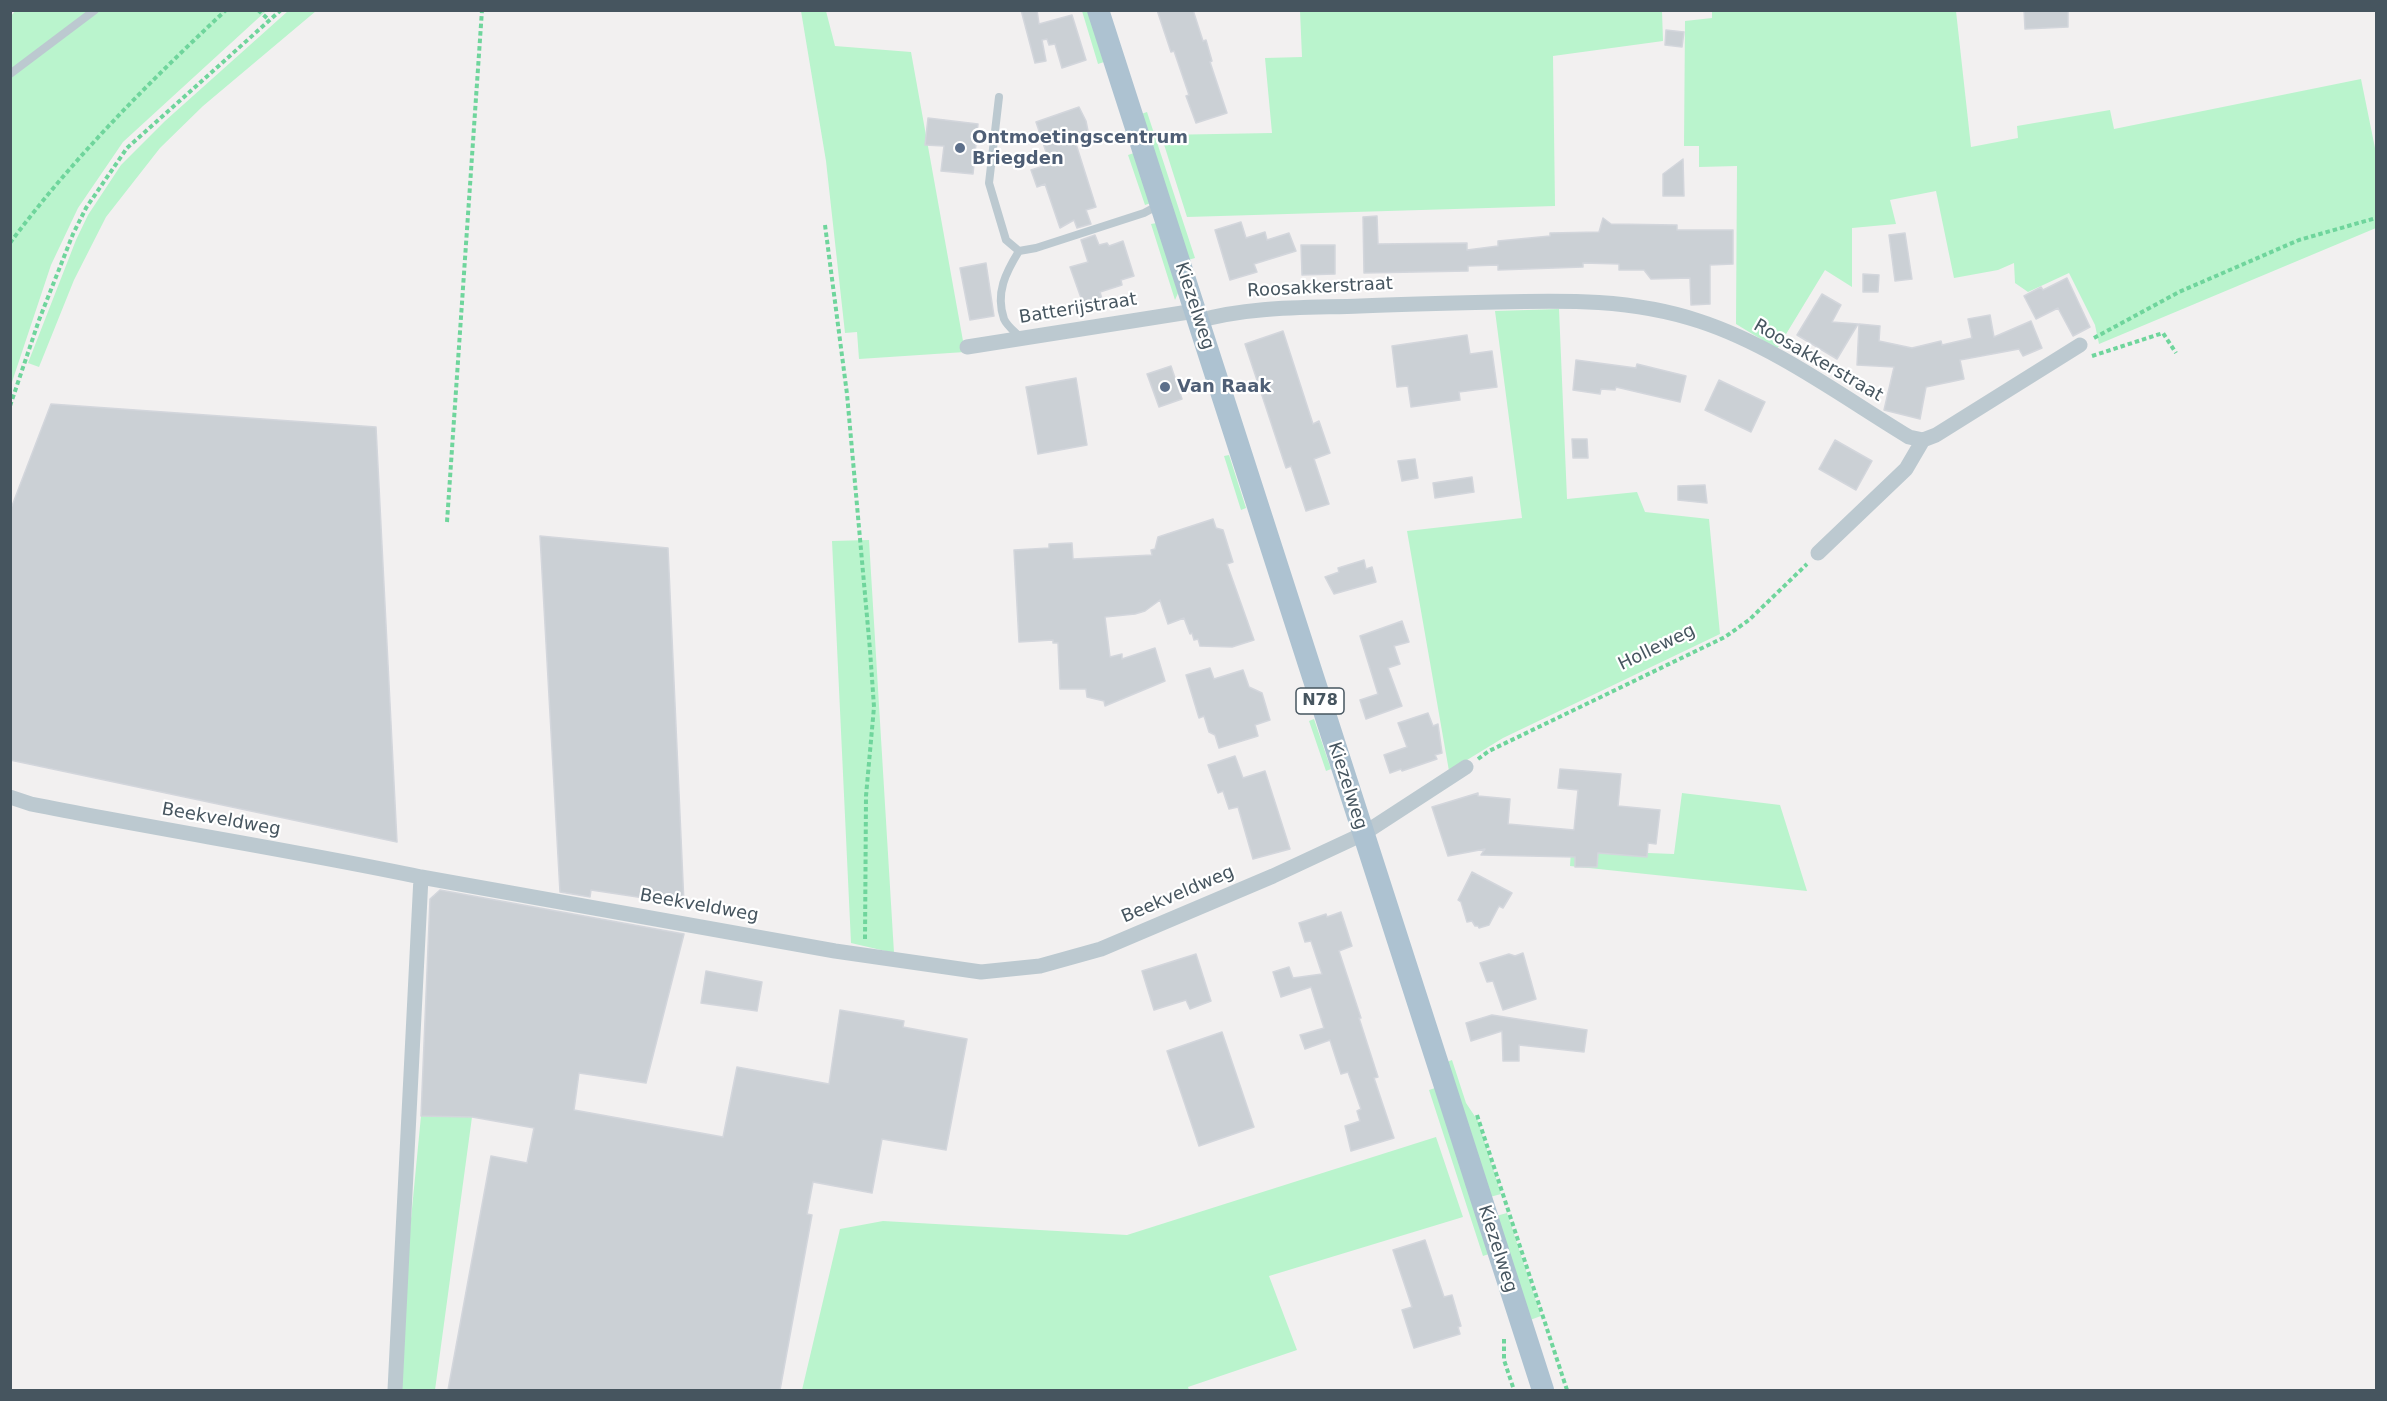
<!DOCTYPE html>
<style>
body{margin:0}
#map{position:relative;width:2387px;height:1401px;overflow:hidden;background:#f2f0f0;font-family:"DejaVu Sans",sans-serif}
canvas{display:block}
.frame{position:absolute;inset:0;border:12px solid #46555f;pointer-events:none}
</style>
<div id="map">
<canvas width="2387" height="1401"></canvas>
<div class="frame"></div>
</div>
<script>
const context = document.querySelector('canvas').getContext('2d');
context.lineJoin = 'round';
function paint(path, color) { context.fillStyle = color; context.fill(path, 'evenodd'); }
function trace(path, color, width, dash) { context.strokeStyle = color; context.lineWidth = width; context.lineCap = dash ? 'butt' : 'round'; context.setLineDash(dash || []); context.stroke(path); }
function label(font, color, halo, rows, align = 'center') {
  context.font = font + ' "DejaVu Sans",sans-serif'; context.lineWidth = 4.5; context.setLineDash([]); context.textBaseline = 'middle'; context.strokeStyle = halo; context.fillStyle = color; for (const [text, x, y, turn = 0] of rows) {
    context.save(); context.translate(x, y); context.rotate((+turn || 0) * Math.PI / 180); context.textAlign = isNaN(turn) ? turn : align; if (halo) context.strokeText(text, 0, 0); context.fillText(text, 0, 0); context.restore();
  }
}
paint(new Path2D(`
 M16,10L266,11L123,142L78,208L51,265L11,385V16Z
 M1712,10L1956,11L1971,147L2018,138L2017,126L2110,110L2114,129L2361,79L2376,153V228L2099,344L2095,325L2069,273L2028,292L2015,283L2014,263L1998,270L1954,278L1936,191L1890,200L1896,224L1852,228V287L1825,270L1777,349L1736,324L1737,166L1699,167V146H1684L1685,21L1712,18Z
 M288,11H316L203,106L160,148L106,217L74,280L39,367L28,363L76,240L88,215L121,165L165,121Z
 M801,11H826L835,46L911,52L965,352L859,359L857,332L845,333L826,161Z
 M1082,11H1088L1104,62L1098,64Z
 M1300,11H1662L1663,41L1553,56L1555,206L1187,217L1161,135L1272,133L1265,58L1302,57Z
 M1147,112L1195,258L1188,260L1141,114Z
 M1134,153L1151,203L1145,205L1128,155Z
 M1157,223L1179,291L1175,300L1151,224Z
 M1559,309L1567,499L1637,492L1645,512L1709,519L1720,634L1503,738L1449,771L1407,531L1522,518L1495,311Z
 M1229,455L1246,508L1241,510L1224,456Z
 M869,540L894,953L851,943L832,541Z
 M1314,719L1331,769L1326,771L1309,721Z
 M1682,793L1780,805L1807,891L1570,866L1571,850L1674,854Z
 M1452,1060L1466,1103L1478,1121L1501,1194L1490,1197L1447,1062Z
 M1435,1088L1489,1254L1483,1256L1429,1090Z
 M421,1116L472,1117L435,1390H400L404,1291Z
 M1436,1137L1463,1217L1269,1276L1297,1350L1188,1387L1189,1390H802L840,1229L883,1221L1127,1235Z
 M1507,1213L1541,1316L1530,1320L1496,1216Z`), '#baf4cd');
const building = new Path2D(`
 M1021,10H1037L1039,24L1072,15L1086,60L1062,68L1055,44L1049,45L1047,39L1042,40L1046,61L1035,63Z
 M1157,10H1193L1203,41L1206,40L1212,61L1210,62L1227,113L1196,123L1186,96L1189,95L1174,51L1171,52Z
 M2024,10H2068V27L2025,29Z
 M1666,30L1684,32L1682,47L1665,45Z
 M1079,107L1086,121L1089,136L1078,139L1080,143L1076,144L1096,207L1086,210L1091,224L1077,228L1074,220L1060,228L1045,184L1037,187L1031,170L1050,164L1036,122Z
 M928,118L978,124L973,174L941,171L944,146L925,145Z
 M1683,159L1684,196H1663V174Z
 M1377,216L1378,244L1467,243V250L1498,246V241L1550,236V233L1599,232L1603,218L1611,224L1677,225V230H1733V264L1710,265V304L1691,305L1690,278L1651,279L1644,270H1619V264L1583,263V267L1498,270V265L1468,266V271L1364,273L1363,217Z
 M1241,222L1246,238L1265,232L1267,240L1289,233L1296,251L1254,264L1257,272L1230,280L1215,230Z
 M1905,233L1912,279L1895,281L1889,235Z
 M1095,235L1099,245L1107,243L1109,246L1123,241L1134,276L1121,280L1122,285L1100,292L1104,306L1086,312L1070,267L1088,262L1081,240Z
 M1301,245H1335V274L1302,275Z
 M986,263L994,316L970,320L960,268Z
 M1863,274L1879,275L1878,292H1863Z
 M2067,278L2090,327L2073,336L2058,308L2036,319L2024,296L2041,287L2043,290Z
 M1822,294L1841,305L1832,322L1858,324L1837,359L1797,335Z
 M1990,315L1994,337L2031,321L2042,348L2023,356L2019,349L1960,360L1964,379L1926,387L1920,419L1884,410L1894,367L1857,365L1859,324L1880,326L1879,341L1912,348L1941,341L1942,345L1972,338L1968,319Z
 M1283,331L1313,424L1319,421L1330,453L1314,459L1329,504L1306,511L1291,466L1286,468L1245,344Z
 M1467,335L1470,354L1492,351L1497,387L1459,392L1460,400L1411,407L1408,386L1397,387L1392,346Z
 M1576,360L1636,368L1637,364L1686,376L1680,402L1616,387L1615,390L1601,389L1600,394L1573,390Z
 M1171,366L1182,399L1159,407L1147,374Z
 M1076,378L1087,445L1038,454L1026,387Z
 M1719,380L1765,402L1751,432L1705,410Z
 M51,404L376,427L397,842L10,760V511Z
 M1572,439H1587L1588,458H1573Z
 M1835,440L1872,461L1856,490L1819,469Z
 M1415,459L1418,478L1402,481L1398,461Z
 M1472,477L1474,492L1435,498L1433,483Z
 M1705,485L1707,503L1678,500V486Z
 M1213,519L1216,528L1223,530L1233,562L1227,564L1254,640L1232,647L1200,646L1198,639L1194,640L1192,633L1190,634L1184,618L1168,624L1160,600L1145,611L1135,614L1105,617L1110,657L1122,654V659L1155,648L1165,681L1105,706L1104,701L1087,697L1086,689H1060L1058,643H1053V640L1019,642L1014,550L1049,548V544L1072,543L1073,559L1152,555L1151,550L1155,549L1158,537Z
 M540,536L668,548L684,904L591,890L590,897L560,892Z
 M1364,560L1366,569L1372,567L1376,582L1334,594L1325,577L1339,572L1338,568Z
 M1402,621L1409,642L1394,646L1400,664L1388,668L1402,706L1366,719L1360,700L1378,694L1360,636Z
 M1210,668L1214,679L1243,670L1249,687L1262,693L1270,720L1255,725L1258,736L1219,748L1215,735L1209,732L1204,716L1199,718L1186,675Z
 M1428,713L1433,726L1438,724L1442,753L1435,755L1437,759L1402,771L1401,769L1390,773L1384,755L1407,747L1398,723Z
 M1235,756L1243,778L1265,771L1290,849L1253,859L1238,807L1229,809L1223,791L1218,793L1208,765Z
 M1560,769L1621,774L1618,806L1660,810L1656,844L1648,843L1647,857L1598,853L1597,867H1575V857L1481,855L1485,849L1448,856L1432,807L1478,793V796L1510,799L1508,824L1574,830L1578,790L1558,788Z
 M1472,872L1512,893L1503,908L1499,906L1489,925L1479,928L1478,926H1475L1472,921L1467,922L1461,902L1458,900Z
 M440,890L684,934L646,1083L579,1073L574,1110L723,1137L737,1067L829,1084L840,1010L904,1021L903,1027L967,1039L946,1150L882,1139L872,1193L813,1182L807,1214L812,1215L780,1390H448L491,1156L527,1163L534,1128L472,1117L421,1116L430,899Z
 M1341,912L1352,946L1339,951L1361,1018H1359L1378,1077L1374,1078L1394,1138L1351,1151L1345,1126L1360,1121L1357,1111L1361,1109L1348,1072L1341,1074L1330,1040L1305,1049L1300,1035L1324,1028L1311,987L1281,997L1273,972L1289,967L1293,978L1322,974L1311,941L1305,942L1299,923L1326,914L1327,917Z
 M1523,953L1536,999L1503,1010L1493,981L1487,982L1480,963L1509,954L1515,956Z
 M1196,954L1211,1001L1190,1009L1186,1000L1154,1010L1142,971Z
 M706,971L762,982L757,1011L701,1003Z
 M1492,1015L1587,1030L1584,1052L1519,1045V1061H1503L1502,1031L1471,1041L1466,1023Z
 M1222,1032L1254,1127L1199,1146L1167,1051Z
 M1425,1240L1444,1297L1452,1295L1461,1326L1458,1327L1460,1334L1414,1348L1402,1310L1412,1307L1393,1250Z`);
paint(building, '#cbd0d5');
trace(building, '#d3d6dc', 1.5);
trace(new Path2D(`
 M258,10L269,20
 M825,225L847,394L870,650L874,707L866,796L865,940
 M10,243C73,158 149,82 226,10
 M2094,338L2179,292L2299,240L2376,218
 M2092,356L2163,333L2176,353
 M10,406L39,320L73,234L86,208L127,148L281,10
 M447,522L482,10
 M1478,759L1489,751L1725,637L1749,620L1807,564
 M1477,1115L1567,1390
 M1504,1339V1360L1514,1390`), '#6fd59c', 4, [4.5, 3]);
trace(new Path2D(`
 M10,74L95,10
 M999,97L989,183L1006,240L1019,251L1036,248L1144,213L1159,205
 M1019,251C1006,272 995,293 1004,319C1007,326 1015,332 1020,337`), '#bcc9d0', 8);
trace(new Path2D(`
 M1198,321C1251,306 1306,308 1360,306C1406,304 1451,303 1497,302C1565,300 1633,299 1699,321C1773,345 1843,397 1909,437L1923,440L1936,435L2080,345
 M967,347L1195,311
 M1818,553L1906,469L1923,440
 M10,797L31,804C161,830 292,850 421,877L835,951L981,972L1040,966L1101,949L1273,876L1363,834L1466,767
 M395,1390L421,877`), '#bcc9d0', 15);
trace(new Path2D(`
 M1098,10L1543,1390`), '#adc2d1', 22);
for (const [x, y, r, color] of [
 [960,148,6,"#5c6f8a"],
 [1165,387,6,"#5c6f8a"]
]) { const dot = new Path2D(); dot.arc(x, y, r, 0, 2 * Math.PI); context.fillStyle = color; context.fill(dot); trace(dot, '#fff', 2); }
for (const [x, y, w] of [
 [1320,701,48]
]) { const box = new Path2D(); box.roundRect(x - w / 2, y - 13, w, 26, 4.5); context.fillStyle = '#fff'; context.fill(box); trace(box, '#46555f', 1.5); }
label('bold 16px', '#46555f', null, [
 ["N78",1320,701]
]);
label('bold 18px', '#4e5e75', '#fff', [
 ["Ontmoetingscentrum",972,138],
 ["Briegden",972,159],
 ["Van Raak",1177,387]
], 'left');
label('18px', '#46555f', '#fff', [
 ["Roosakkerstraat",1320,288,-3],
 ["Kiezelweg",1194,306,72],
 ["Batterijstraat",1078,309,-9],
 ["Roosakkerstraat",1818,361,30],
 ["Holleweg",1657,648,-26],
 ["Kiezelweg",1347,786,72],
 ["Beekveldweg",221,820,10],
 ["Beekveldweg",1178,895,-23],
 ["Beekveldweg",699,906,10],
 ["Kiezelweg",1497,1249,72]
]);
</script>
